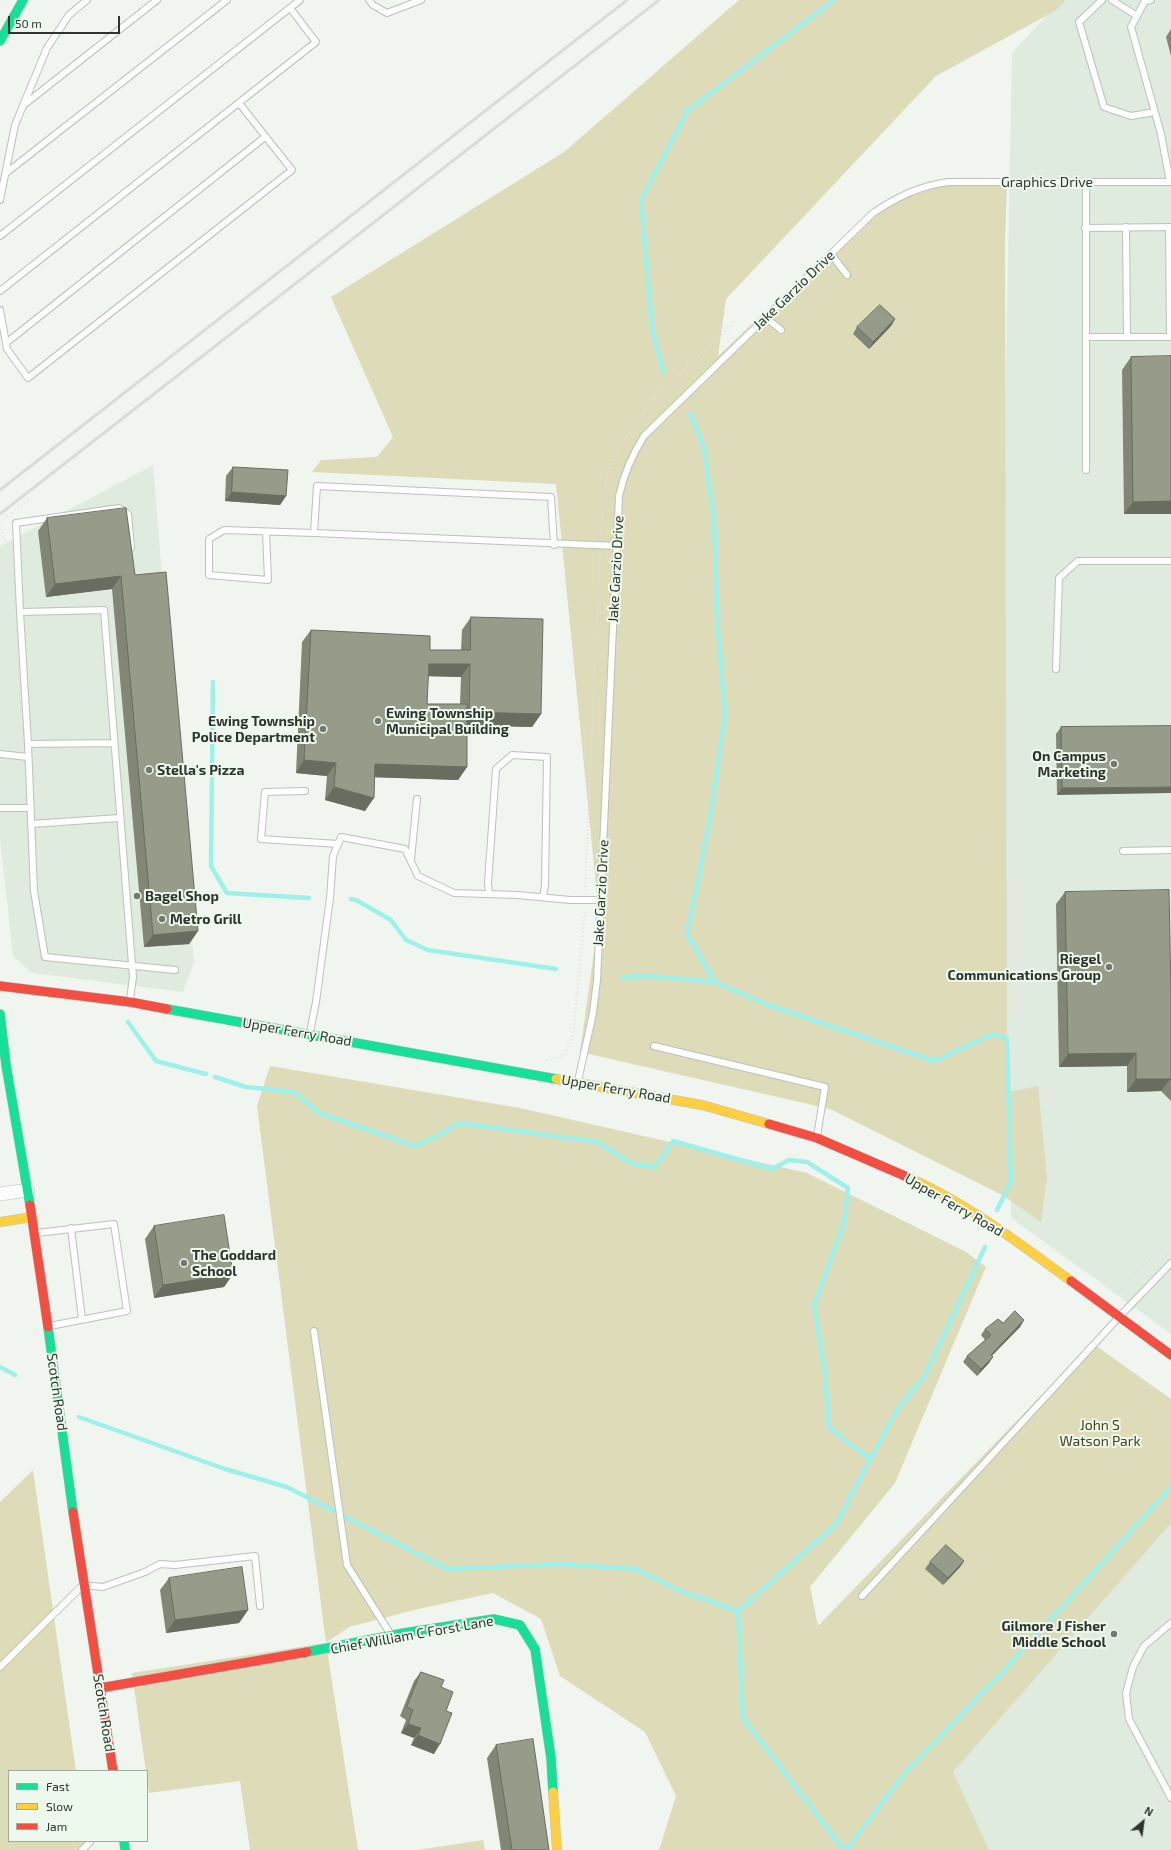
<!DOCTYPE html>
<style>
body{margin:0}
#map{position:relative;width:1171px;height:1850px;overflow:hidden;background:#f0f6ef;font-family:"Exo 2",sans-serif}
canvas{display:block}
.legend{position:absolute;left:8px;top:1770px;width:140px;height:72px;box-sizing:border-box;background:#edf9ec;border:1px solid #a1aaa0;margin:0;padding:5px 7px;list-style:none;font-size:12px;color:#2f342f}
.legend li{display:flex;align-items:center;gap:8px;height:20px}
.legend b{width:20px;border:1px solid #a1aaa0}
.north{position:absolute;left:1123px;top:1802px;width:40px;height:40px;-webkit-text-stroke:3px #edf9ec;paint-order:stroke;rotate:29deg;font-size:11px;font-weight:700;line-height:16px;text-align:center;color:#2f342f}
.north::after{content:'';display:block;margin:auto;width:14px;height:18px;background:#2f342f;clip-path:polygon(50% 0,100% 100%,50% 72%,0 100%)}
.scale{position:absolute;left:8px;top:16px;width:112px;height:18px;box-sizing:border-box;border:2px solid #2f342f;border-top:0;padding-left:5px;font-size:12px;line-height:14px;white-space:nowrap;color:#2f342f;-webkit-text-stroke:3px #edf9ec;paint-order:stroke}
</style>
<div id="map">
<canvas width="1171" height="1850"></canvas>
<ul class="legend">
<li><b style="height:5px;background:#16e098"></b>Fast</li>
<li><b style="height:5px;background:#ffcf43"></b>Slow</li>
<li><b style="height:5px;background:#f24e42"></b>Jam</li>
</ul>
<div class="north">N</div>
<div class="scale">50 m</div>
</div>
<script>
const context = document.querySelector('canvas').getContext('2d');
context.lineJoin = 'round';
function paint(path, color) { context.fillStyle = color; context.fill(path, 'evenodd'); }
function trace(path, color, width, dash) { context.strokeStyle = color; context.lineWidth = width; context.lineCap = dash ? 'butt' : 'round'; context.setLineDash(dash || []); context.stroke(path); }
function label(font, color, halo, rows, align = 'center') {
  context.font = font + ' "Exo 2",sans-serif'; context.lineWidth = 4; context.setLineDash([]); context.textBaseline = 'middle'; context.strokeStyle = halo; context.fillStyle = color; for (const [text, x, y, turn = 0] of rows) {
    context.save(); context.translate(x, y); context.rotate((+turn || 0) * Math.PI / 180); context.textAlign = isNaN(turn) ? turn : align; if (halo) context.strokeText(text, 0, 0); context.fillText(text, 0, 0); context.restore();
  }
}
paint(new Path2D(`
 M1061,0H1171V1334L1011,1218V1182L993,1034L1012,53Z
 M153,465L194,962L183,992L32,973L13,956L0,839V546Z
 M1171,1499V1850H986L942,1770Z`), '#e0ebdf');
paint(new Path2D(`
 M739,0H1066L1055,11L936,76L726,299L718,356L881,203L956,178L1007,182L1005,242L1007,1092L1038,1086L1047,1177L1041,1222L1002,1195L830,1109L580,1052L599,916L556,484L312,472L321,460L377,457L393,437L331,297L564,152Z
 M270,1066L520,1108L807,1173L966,1252L986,1267L895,1483L810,1587L818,1626L1092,1343L1171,1399V1523L953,1772L989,1850H659L676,1796L645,1732L560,1676L541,1619L493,1593L418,1609L349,1627L326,1643L358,1850H250L240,1781L149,1793L132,1673L326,1643L257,1106Z
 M33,1470L76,1771H9V1841H86L88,1850H0V1502Z
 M483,1840L485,1850H417Z`), '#dedbb9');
trace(new Path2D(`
 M664,373L652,329L641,200L687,111L834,0
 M690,413L704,448L714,519L717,617L725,714L709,824L687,934L715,982L768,1005L934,1061L993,1034L1007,1039L1011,1182L997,1210
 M213,682L211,866L227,893L309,898
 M351,899L356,900L391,920L406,940L428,950L556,969
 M622,977L649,976L715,982
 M128,1022L156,1061L206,1074
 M215,1077L246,1087L294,1092L319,1113L415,1146L437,1136L459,1123L598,1142L630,1163L655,1167L673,1141L772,1169L789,1160L807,1162L848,1188L844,1223L814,1305L825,1374L829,1428L870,1459
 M0,1367L15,1375
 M79,1417L225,1469L287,1487L447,1569L563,1564L636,1569L680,1591L738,1611
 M844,1850L743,1718L738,1611L836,1524L896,1411L925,1375L985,1247
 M846,1850L903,1775L1011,1663L1171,1487`), '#9df1ea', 4.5);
const lane = new Path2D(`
 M369,0L373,5L387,13L421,0
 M1102,0L1079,22L1104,107L1131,116L1155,112
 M1112,0L1137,16
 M1151,0L1145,1L1131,27L1161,134L1170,182
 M25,104L157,0
 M6,173L227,0
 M1086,182V470
 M0,200L15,125L47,48L69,15L87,0
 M1126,227L1127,337
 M1169,227L1170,337
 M1085,228L1171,227
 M0,236L300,0
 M831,254L847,275
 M0,291L316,42L290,8
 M0,310L7,349L28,378L292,170L239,103
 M765,317L781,330
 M1086,337H1171
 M6,343L265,137
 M266,532L268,580L209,575V539L224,530L314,533
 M554,545L551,497L317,486L314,533L617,546
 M20,612L16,523L119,508L128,514L131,548
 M1056,669L1059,578L1078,561H1171
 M114,743L28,744L20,612L104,610L133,977L130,1000
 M28,744L34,891L45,957L175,970
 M0,754L28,757
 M305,791L265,792L261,839L338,844
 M0,808H30
 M31,824L119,818
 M1123,851L1171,850
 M411,859L417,799
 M489,894L488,883L496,769L512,755L547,757L545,885L543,897
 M310,1032L316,1002L330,898L333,856L341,837L405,849L418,876L454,893L518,895L570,900H601
 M654,1046L825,1087L817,1136
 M578,1081L593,1013L597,980L619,496C624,473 632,455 644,436L873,213C897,197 919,186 948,182H1171
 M71,1228L82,1319
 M37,1233L114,1224L127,1311L50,1326
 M314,1331L347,1565L391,1635
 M862,1596L1120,1316L1171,1263
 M1171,1623L1144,1646L1133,1667L1126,1693L1129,1719L1171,1798
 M0,1667L83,1585L103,1587L145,1572L160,1564L175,1565L255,1556L260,1606
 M82,1850L90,1842`);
const street = new Path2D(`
 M0,1194L28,1190`);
const fast = new Path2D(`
 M0,41L23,0
 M167,1009L556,1079
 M0,1014L6,1065L30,1205
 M48,1327L73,1512
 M307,1652L404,1633L494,1619L520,1625L535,1649L551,1758L553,1792
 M124,1841L125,1850`);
const slow = new Path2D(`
 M556,1079L702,1105L769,1124
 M905,1176C964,1201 1019,1243 1071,1281
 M0,1222L32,1217
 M553,1792L557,1850`);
const jam = new Path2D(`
 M0,986L130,1002L167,1009
 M769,1124L817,1138L905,1176
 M30,1205L48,1327
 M1071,1281L1171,1355
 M73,1512L113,1771
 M100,1688L307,1652`);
trace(lane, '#bcc1bc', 8);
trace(street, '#bcc1bc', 14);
trace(fast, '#bcc1bc', 10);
trace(slow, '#bcc1bc', 10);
trace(jam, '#bcc1bc', 10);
trace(new Path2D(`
 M12,513L31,498
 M0,521L8,515
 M0,529L6,542
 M601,535L606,480L621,444L651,401L734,323
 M585,891L600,554
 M546,1060L564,1056L573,1037L585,910
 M1118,1292L1171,1238`), '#dee0dd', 2.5, [1, 3]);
trace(lane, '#fdfefd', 6);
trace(street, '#fdfefd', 13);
trace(fast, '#16e098', 9);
trace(slow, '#ffcf43', 9);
trace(jam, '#f24e42', 9);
trace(new Path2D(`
 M0,490L627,0
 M0,514L659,0`), '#dadcd9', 3);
paint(new Path2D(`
 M1171,29V56L1166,37Z
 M895,319L891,326L869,349L853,334L857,327Z
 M1131,357L1171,514H1124L1122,370Z
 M233,467L286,496L280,505L225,501L226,476Z
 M47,518L135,575L198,931L189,944L144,947L112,589L46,597L38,531Z
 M471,617L541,714L532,727L467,725V767L458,780L375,777L365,811L325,800L327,776L296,773L302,642L311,630L430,650H461L462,630ZM428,676L461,677L460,704H427Z
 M1171,726L1057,795L1056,734L1061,727Z
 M1065,892L1171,994V1101L1161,1091L1127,1092V1066L1059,1067L1056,904Z
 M154,1226L233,1274L224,1287L154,1298L145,1239Z
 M1024,1320L1020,1327L992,1356L989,1363L977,1376L963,1362L967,1356L985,1340L981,1335L985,1329L1003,1323Z
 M964,1561L960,1567L943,1585L925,1569L930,1562Z
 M169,1578L248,1610L239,1623L166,1633L160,1590Z
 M421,1672L441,1687L446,1711L434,1754L411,1745L414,1738L401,1733L406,1720L400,1716L414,1681Z
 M496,1745L549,1850H501L487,1758Z`), '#818676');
paint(new Path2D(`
 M895,319L891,326L869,349L873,342Z
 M232,492L286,496L280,505L225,501Z
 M1171,501V514H1124L1133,502Z
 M121,576L112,589L46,597L55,584Z
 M429,664H470L461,677L420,676Z
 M469,712L541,714L532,727L460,725Z
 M304,760L336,763L327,776L296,773Z
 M375,764L467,767L458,780L366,777Z
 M334,787L374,798L365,811L325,800Z
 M1171,787V793L1057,795L1062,788Z
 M198,931L189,944L144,947L153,935Z
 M1136,1053L1127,1066L1059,1067L1068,1054Z
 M1136,1079H1170L1161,1091L1127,1092Z
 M233,1274L224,1287L154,1298L163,1285Z
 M1024,1320L1020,1327L986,1361L991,1355Z
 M993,1357L989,1363L977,1376L981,1369Z
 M964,1561L960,1567L943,1585L948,1578Z
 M248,1610L239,1623L166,1633L175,1620Z
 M408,1724L421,1728L414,1738L401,1733Z
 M418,1735L440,1744L434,1754L411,1745Z`), '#696d60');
const building = new Path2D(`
 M880,305L895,319L873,342L857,327Z
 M1171,356V501L1133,502L1131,357Z
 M233,467L288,470L286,496L232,492Z
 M126,508L135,575L166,572L198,931L153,935L121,576L55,584L47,518Z
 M471,617L543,619L541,714L469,712L470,664H429L427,704H467V767L375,764L374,798L334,787L336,763L304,760L311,630L430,636V650H470Z
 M1171,726V787L1062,788L1061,727Z
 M1169,890L1171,994V1080L1170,1079H1136V1053L1068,1054L1065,892Z
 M224,1215L233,1274L163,1285L154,1226Z
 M1015,1311L1024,1320L991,1355L993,1357L981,1369L967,1356L991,1335L985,1329L998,1319L1003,1323Z
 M946,1545L964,1561L948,1578L930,1562Z
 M242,1567L248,1610L175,1620L169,1578Z
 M421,1672L444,1680L441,1687L453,1692L446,1711L452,1713L440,1744L418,1735L421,1728L408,1724L413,1710L407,1707Z
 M533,1739L549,1850H512L496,1745Z`);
paint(building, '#969c89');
trace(building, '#696d60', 1);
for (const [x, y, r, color] of [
 [378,721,4,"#737872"],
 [323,729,4,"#737872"],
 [1114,764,4,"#737872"],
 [149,770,4,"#737872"],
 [137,896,4,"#737872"],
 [162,919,4,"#737872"],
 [1109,967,4,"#737872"],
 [184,1263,4,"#737872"],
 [1114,1634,4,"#737872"]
]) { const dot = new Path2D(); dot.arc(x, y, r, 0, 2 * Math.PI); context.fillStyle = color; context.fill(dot); trace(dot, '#edf9ec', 1.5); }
label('14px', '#2f342f', '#edf9ec', [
 ["Graphics Drive",1047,182],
 ["Jake Garzio Drive",794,290,-44],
 ["Jake Garzio Drive",616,569,-87],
 ["Jake Garzio Drive",601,893,-87],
 ["Upper Ferry Road",297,1032,10],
 ["Upper Ferry Road",616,1089,10],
 ["Upper Ferry Road",954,1205,30],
 ["Scotch Road",57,1392,82],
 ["Chief William C Forst Lane",412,1635,-10],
 ["Scotch Road",104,1713,81]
]);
label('bold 14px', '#2f342f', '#edf9ec', [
 ["Ewing Township",386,713],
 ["Municipal Building",386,729],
 ["Ewing Township",315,721,"right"],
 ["Police Department",315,737,"right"],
 ["On Campus",1106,756,"right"],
 ["Marketing",1106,772,"right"],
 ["Stella's Pizza",157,770],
 ["Bagel Shop",145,896],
 ["Metro Grill",170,919],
 ["Riegel",1101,959,"right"],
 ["Communications Group",1101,975,"right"],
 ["The Goddard",192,1255],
 ["School",192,1271],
 ["Gilmore J Fisher",1106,1626,"right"],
 ["Middle School",1106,1642,"right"]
], 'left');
label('14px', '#48411c', '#edf9ec', [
 ["John S",1100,1425],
 ["Watson Park",1100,1441]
]);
</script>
